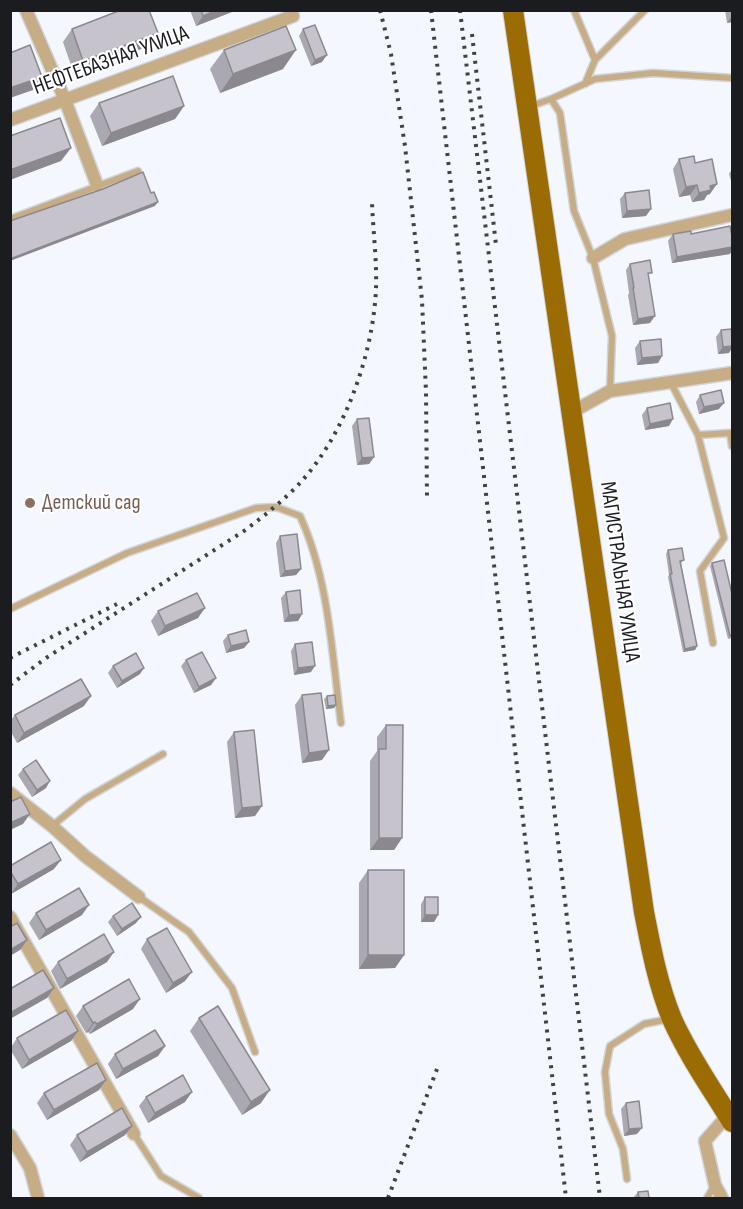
<!DOCTYPE html>
<meta charset="utf-8">
<style>
body{margin:0}
#map{position:relative;width:743px;height:1209px;overflow:hidden;background:#f4f7fd;font-family:"Sofia Sans Condensed",sans-serif}
canvas{display:block}
.frame{position:absolute;inset:0;border:12px solid #1a1c1f;pointer-events:none}
</style>
<div id="map">
<canvas width="743" height="1209"></canvas>
<div class="frame"></div>
</div>
<script>
const context = document.querySelector('canvas').getContext('2d');
context.lineJoin = 'round';
function trace(path, color, width, dash) { context.strokeStyle = color; context.lineWidth = width; context.lineCap = dash ? 'butt' : 'round'; context.setLineDash(dash || []); context.stroke(path); }
function paint(path, color) { context.fillStyle = color; context.fill(path, 'evenodd'); }
function label(font, color, halo, rows, align = 'center') {
  context.font = font + ' "Sofia Sans Condensed",sans-serif'; context.lineWidth = 4.5; context.setLineDash([]); context.textBaseline = 'middle'; context.strokeStyle = halo; context.fillStyle = color; for (const [text, x, y, turn = 0] of rows) {
    context.save(); context.translate(x, y); context.rotate((+turn || 0) * Math.PI / 180); context.textAlign = isNaN(turn) ? turn : align; if (halo) context.strokeText(text, 0, 0); context.fillText(text, 0, 0); context.restore();
  }
}
const service = new Path2D(`
 M574,10L595,60L585,84
 M595,60L645,10
 M551,99L595,79L653,73L732,78
 M531,106L551,99L560,113L574,211L593,258L612,336L610,391
 M10,219L138,171
 M671,383L698,435L724,538L700,571L713,643
 M698,435L730,433L732,446
 M10,609L127,553L256,508L276,507L300,516C329,579 332,655 341,723
 M52,826L85,799L163,754
 M139,897L189,932L232,988L255,1052
 M134,1134L161,1176L199,1198
 M627,1179L623,1149L609,1114L605,1072L610,1046L644,1024L669,1019
 M707,1198L714,1186`);
const minor = new Path2D(`
 M26,10L65,100L97,185
 M10,120L293,16
 M593,258L625,239L732,215
 M572,412L610,391L732,373
 M10,793L52,826L85,856L139,897
 M10,917L134,1134
 M10,1135L30,1168L38,1198
 M722,1198L715,1185L705,1141L728,1115`);
const primary = new Path2D(`
 M513,10L644,912C651,948 658,985 672,1019C688,1055 712,1089 732,1122`);
trace(service, '#d1d4d9', 9);
trace(minor, '#d1d4d9', 15);
trace(primary, '#d1d4d9', 22);
trace(service, '#c7ad85', 6);
trace(minor, '#c7ad85', 12);
trace(primary, '#9c6c04', 20);
trace(new Path2D(`
 M380,10L391,54L405,146L422,300L426,392L427,498
 M431,10L566,1198
 M460,10L600,1198
 M472,34L496,245
 M10,658L117,604
 M10,685L46,658L244,531C264,516 283,501 300,483C345,434 373,355 376,289C377,261 373,231 372,202
 M388,1198L437,1069`), '#404246', 4, [3, 6]);
paint(new Path2D(`
 M190,10H237L196,26Z
 M725,10H732V22L727,23Z
 M72,29L158,33L149,46L74,74L63,42Z
 M303,29L322,62L311,66L299,36Z
 M224,50L283,69L220,93L210,69Z
 M99,103L184,106L175,119L102,146L90,116Z
 M679,159L695,163L710,194L707,195L704,200L692,202L690,195L679,197L673,169Z
 M732,169V184L729,174Z
 M625,193L646,216L622,218L620,199Z
 M673,234H691L730,254L672,263L668,241Z
 M630,264L649,277L650,323L633,325L628,295L629,293L626,270Z
 M721,330L729,353L718,354L716,337Z
 M640,341L662,356L658,363L637,365L635,348Z
 M700,395L719,409L699,414L696,402Z
 M647,408L669,426L645,430L642,415Z
 M357,419L374,457L369,464L357,465L352,426Z
 M280,536L301,569L296,575L280,577L276,543Z
 M668,550L684,560L681,563L697,646L695,650L683,652L668,577L669,575L666,554Z
 M712,563L732,638L728,639L710,566Z
 M286,592L302,614L298,621L284,622L281,598Z
 M158,611L198,618L158,636L151,621Z
 M228,635L249,642L244,648L226,653L223,641Z
 M295,644L311,672L294,675L291,651Z
 M186,660L216,678L211,685L194,693L181,666Z
 M113,666L140,674L117,688L108,673Z
 M302,695L322,760L302,763L295,705Z
 M327,696L334,708L326,709L324,699Z
 M84,706L17,743L10,730V721L15,715Z
 M386,725L402,838L394,850H370V761L377,751V737Z
 M234,732L255,816L235,818L227,742Z
 M23,769L46,788L32,797L18,775Z
 M10,866L54,869L11,894Z
 M368,870L404,955L395,968L359,969V883Z
 M425,897L438,915L434,922H421V904Z
 M36,913L82,915L39,940L29,923Z
 M113,916L136,923L117,936L108,922Z
 M147,939L185,981L166,993L141,949Z
 M58,962H107L60,989L51,971Z
 M83,1006L133,1009L90,1034L88,1032L86,1033L76,1016Z
 M199,1018L261,1103L242,1115L190,1031Z
 M78,1031L71,1041L22,1069L10,1049L17,1038Z
 M165,1046L158,1056L116,1079L108,1064L115,1054Z
 M99,1090L47,1120L37,1103L44,1093Z
 M146,1097L185,1102L148,1123L139,1106Z
 M626,1103L637,1134L624,1136L621,1109Z
 M77,1135H125L80,1162L70,1145Z
 M638,1192L649,1198H633Z`), '#aaa8b0');
paint(new Path2D(`
 M217,10H237L196,26L203,16Z
 M732,16V22L727,23Z
 M158,33L149,46L74,74L83,61Z
 M296,50L283,69L220,93L233,74Z
 M327,55L322,62L311,66L315,60Z
 M42,77L33,90L10,98V88Z
 M184,106L175,119L102,146L111,133Z
 M71,148L61,161L10,180V170Z
 M717,184L710,194L707,195L704,200L692,202L699,193L710,186Z
 M697,185L690,195L679,197L686,187Z
 M158,202L155,206L10,261V259Z
 M651,209L646,216L622,218L627,211Z
 M732,247V250L730,254L672,263L677,257Z
 M655,316L650,323L633,325L638,319Z
 M732,346V348L729,353L718,354L723,347Z
 M662,356L658,363L637,365L642,358Z
 M724,403L719,409L699,414L704,407Z
 M673,419L669,426L645,430L650,424Z
 M374,457L369,464L357,465L362,458Z
 M301,569L296,575L280,577L285,571Z
 M205,608L198,618L158,636L165,626Z
 M302,614L298,621L284,622L289,615Z
 M249,642L244,648L226,653L231,646Z
 M697,646L695,650L683,652L685,649Z
 M315,666L311,672L294,675L298,668Z
 M144,668L140,674L117,688L122,681Z
 M216,678L211,685L194,693L199,687Z
 M91,696L84,706L17,743L24,733Z
 M336,705L334,708L326,709L328,706Z
 M329,750L322,760L302,763L309,753Z
 M50,781L46,788L32,797L37,790Z
 M262,806L255,816L235,818L242,808Z
 M30,814L23,824L10,830V823Z
 M379,838H402L394,850H370Z
 M61,860L54,869L11,894L18,884Z
 M89,905L82,915L39,940L46,930Z
 M425,915H438L434,922H421Z
 M141,917L136,923L117,936L122,929Z
 M27,940L20,950L10,956V950Z
 M114,952L107,962L60,989L67,979Z
 M368,955H404L395,968L359,969Z
 M192,972L185,981L166,993L173,983Z
 M54,988L47,998L10,1019V1013Z
 M140,999L133,1009L90,1034L97,1024Z
 M95,1022L88,1032L86,1033L93,1023Z
 M78,1031L71,1041L22,1069L29,1060Z
 M165,1046L158,1056L116,1079L123,1069Z
 M106,1080L99,1090L47,1120L54,1110Z
 M270,1090L261,1103L242,1115L251,1102Z
 M192,1092L185,1102L148,1123L155,1113Z
 M132,1126L125,1135L80,1162L87,1152Z
 M642,1128L637,1134L624,1136L629,1129Z`), '#8b8890');
const building = new Path2D(`
 M121,10H149L158,33L83,61L72,29Z
 M201,10H217L203,16Z
 M315,25L327,55L315,60L303,29Z
 M286,26L296,50L233,74L224,50Z
 M30,45L42,77L10,88V53Z
 M173,76L184,106L111,133L99,103Z
 M60,118L71,148L10,170V136Z
 M694,156L695,163L712,159L717,184L710,186L711,190L699,193L697,185L686,187L679,159Z
 M143,172L151,193L154,192L158,202L10,259V221L103,189Z
 M649,190L651,209L627,211L625,193Z
 M730,226L732,236V247L677,257L673,234L691,231V234Z
 M650,260L652,273H648L655,316L638,319L633,288H634L630,264Z
 M732,329V346L723,347L721,330Z
 M661,339L662,356L642,358L640,341Z
 M721,390L724,403L704,407L700,395Z
 M670,403L673,419L650,424L647,408Z
 M369,418L374,457L362,458L357,419Z
 M297,534L301,569L285,571L280,536Z
 M682,548L684,560L680,561L697,646L685,649L670,574H672L668,550Z
 M724,560L732,594V635L730,636L712,563Z
 M300,590L302,614L289,615L286,592Z
 M197,593L205,608L165,626L158,611Z
 M246,630L249,642L231,646L228,635Z
 M312,642L315,666L298,668L295,644Z
 M202,652L216,678L199,687L186,660Z
 M136,653L144,668L122,681L113,666Z
 M81,679L91,696L24,733L15,715Z
 M321,693L329,750L309,753L302,695Z
 M335,695L336,705L328,706L327,696Z
 M386,725H403L402,838H379V749H386Z
 M254,730L262,806L242,808L234,732Z
 M36,760L50,781L37,790L23,769Z
 M21,797L30,814L10,823V802Z
 M51,842L61,860L18,884L10,871V866Z
 M368,870H404V955H368Z
 M79,888L89,905L46,930L36,913Z
 M425,897H438V915H425Z
 M132,903L141,917L122,929L113,916Z
 M17,923L27,940L10,950V927Z
 M167,928L192,972L173,983L147,939Z
 M104,934L114,952L67,979L58,962Z
 M43,970L54,988L10,1013V989Z
 M129,979L140,999L97,1024L95,1022L93,1023L83,1006Z
 M218,1006L270,1090L251,1102L199,1018Z
 M66,1010L78,1031L29,1060L17,1038Z
 M155,1030L165,1046L123,1069L115,1054Z
 M97,1063L106,1080L54,1110L44,1093Z
 M183,1075L192,1092L155,1113L146,1097Z
 M639,1101L642,1128L629,1129L626,1103Z
 M122,1108L132,1126L87,1152L77,1135Z
 M648,1191L649,1198H639L638,1192Z`);
paint(building, '#c6c3cd');
trace(building, '#8b8890', 1.5);
for (const [x, y, r, color] of [
 [30,503,6,"#8d6e63"]
]) { const dot = new Path2D(); dot.arc(x, y, r, 0, 2 * Math.PI); context.fillStyle = color; context.fill(dot); trace(dot, '#fff', 2); }
label('22px', '#1a1c1f', '#fff', [
 ["НЕФТЕБАЗНАЯ УЛИЦА",111,61,-20],
 ["МАГИСТРАЛЬНАЯ УЛИЦА",619,572,82]
]);
label('22px', '#785e54', '#fff', [
 ["Детский сад",42,503]
], 'left');
</script>
